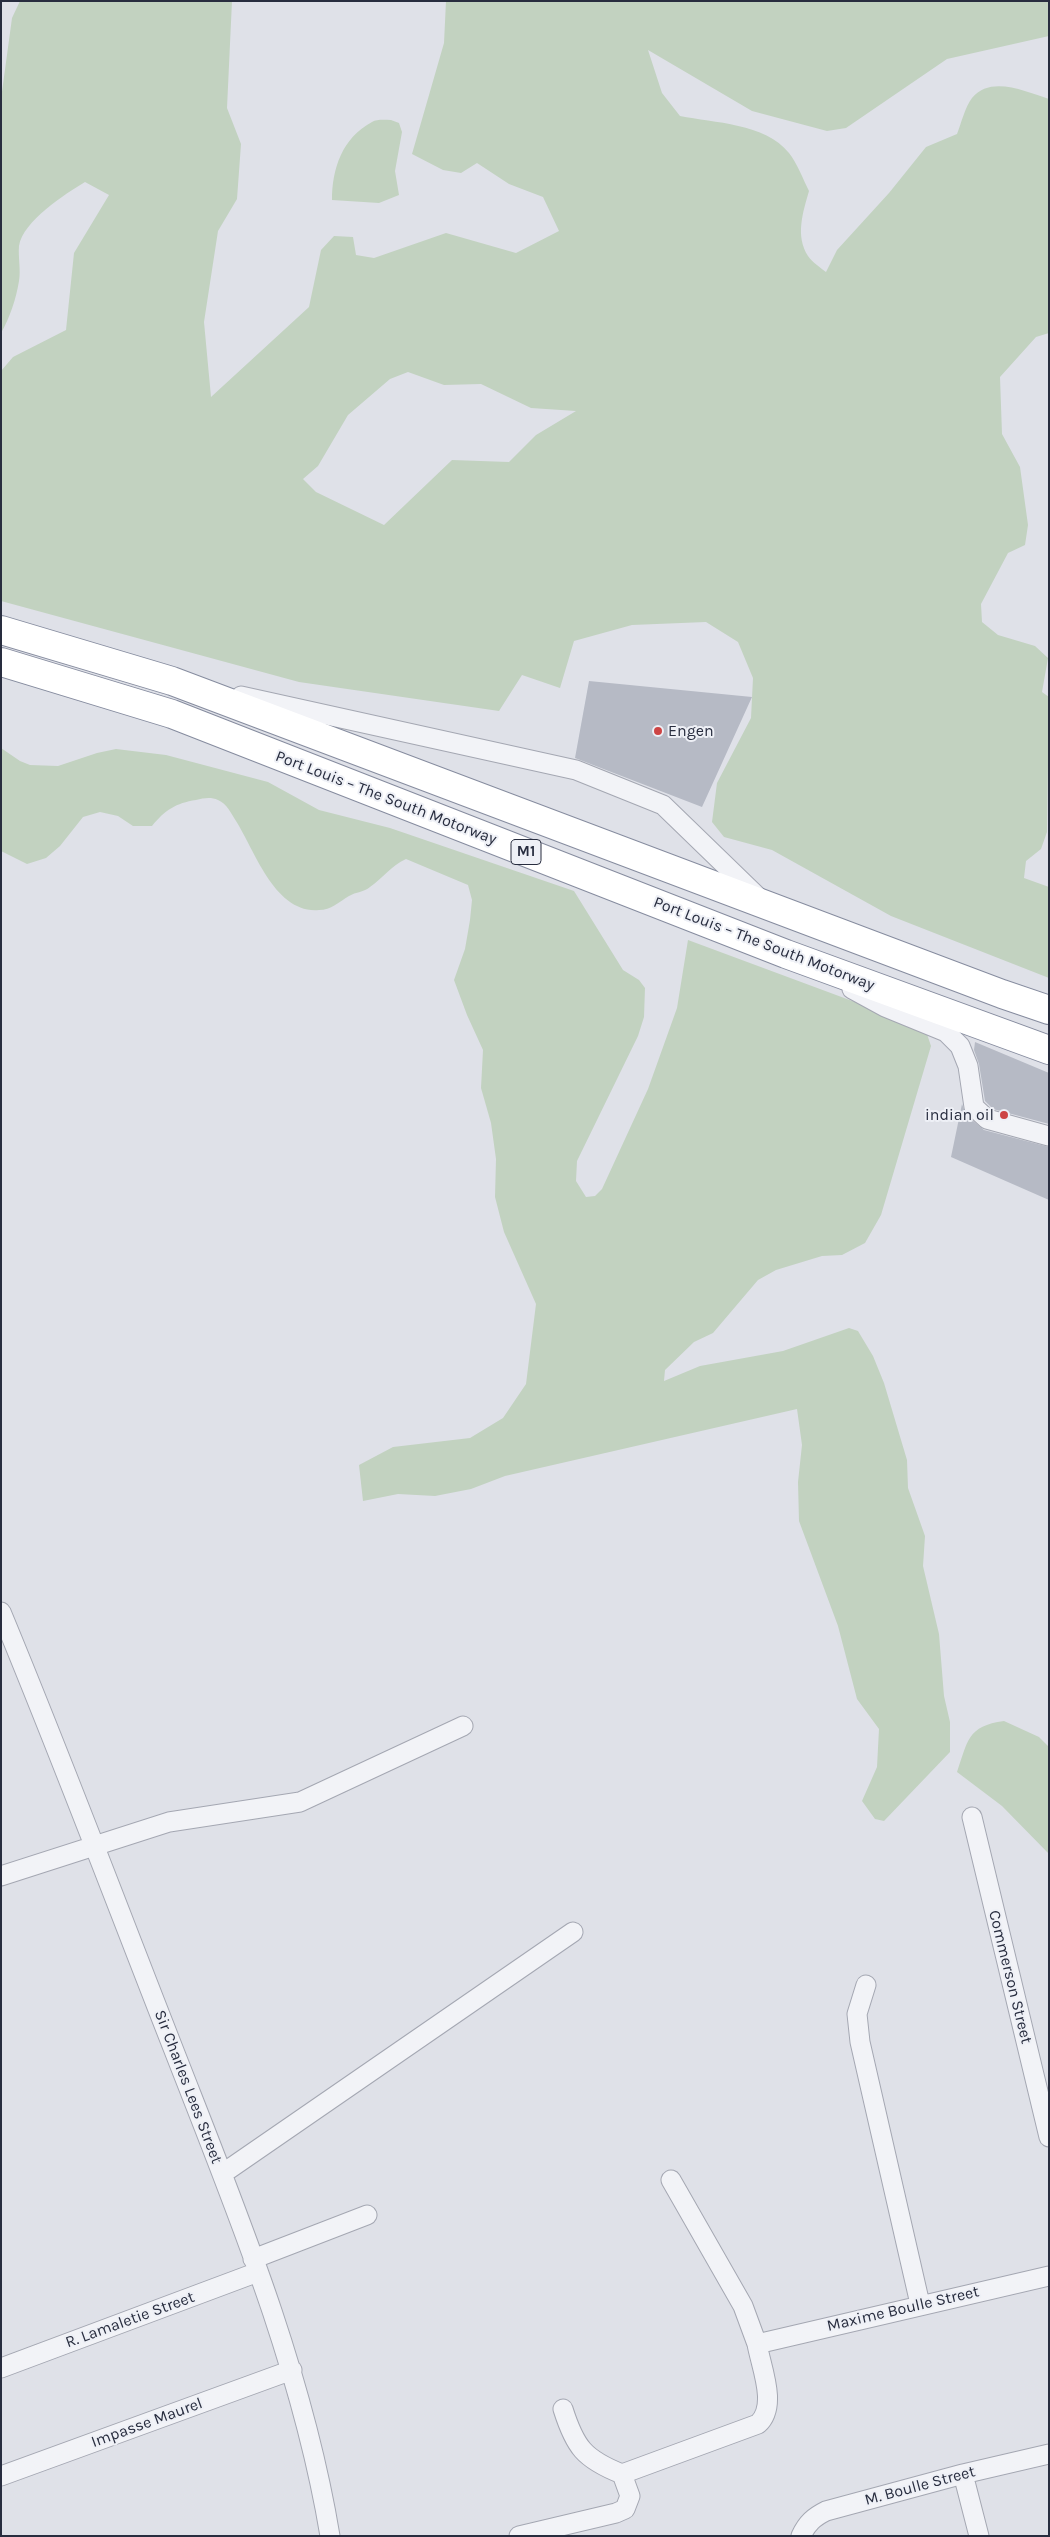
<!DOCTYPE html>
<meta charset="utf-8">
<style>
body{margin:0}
#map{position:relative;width:1050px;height:2537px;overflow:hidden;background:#dfe1e8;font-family:Karla,sans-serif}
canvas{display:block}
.frame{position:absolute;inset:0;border:2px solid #282d3f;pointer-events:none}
</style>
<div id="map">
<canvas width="1050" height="2537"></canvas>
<div class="frame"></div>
</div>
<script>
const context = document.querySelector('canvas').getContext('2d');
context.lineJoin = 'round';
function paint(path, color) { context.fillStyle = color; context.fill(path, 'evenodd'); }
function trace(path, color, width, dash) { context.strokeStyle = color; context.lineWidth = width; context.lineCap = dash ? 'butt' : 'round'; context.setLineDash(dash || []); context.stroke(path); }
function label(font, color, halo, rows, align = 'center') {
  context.font = font + ' Karla,sans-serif'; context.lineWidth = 4; context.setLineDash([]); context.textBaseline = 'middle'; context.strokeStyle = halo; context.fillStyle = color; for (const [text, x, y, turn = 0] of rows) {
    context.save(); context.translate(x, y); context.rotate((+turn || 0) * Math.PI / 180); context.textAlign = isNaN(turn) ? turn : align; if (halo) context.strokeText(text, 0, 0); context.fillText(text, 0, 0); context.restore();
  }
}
paint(new Path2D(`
 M20,1H232L227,108L241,144L237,199L218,231L204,322L211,397L309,307L321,250L334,236L353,237L356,255L374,258L446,233L516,253L559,231L543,197L509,184L477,163L461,173L443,170L412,154L444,43L446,1H1049V36L947,59L846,128L827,131L752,111L648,50L662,93L680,116C714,123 765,123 789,153C797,163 803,179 809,191C803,212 795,236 808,256C812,262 821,268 826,272L837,250L889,193L926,147L957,134C961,124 965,107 972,98C991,75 1026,92 1049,99V333L1036,337L1000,377L1002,434L1020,467L1028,525L1025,545L1008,553L981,604L982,622L998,635L1035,646L1048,658L1042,692L1049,697L1047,832L1041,849L1026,861L1024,878L1049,887V978L891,916L772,850L724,837L712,822L717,783L751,718L753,678L738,642L706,622L632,625L574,641L560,688L522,675L499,711L299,682L1,601V371L13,357L66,330L74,253L109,195L85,182C65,194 23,221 19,246C18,257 21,270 19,281C16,299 10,317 1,333V99L12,18ZM408,372L444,385L481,384L531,408L576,411L536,435L509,462L452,460L384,525L316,492L303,479L318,466L348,415L390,379Z
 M391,120L399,123L402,132L395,171L399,195L379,203L332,200C332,169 342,138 372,122C377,119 385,120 391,120Z
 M1,748L20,761L30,765L58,766L97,753L116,749L166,755L268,782L319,810L390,828L574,891L623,970L639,980L645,988L644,1017L638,1036L577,1161L576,1181L586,1197L595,1196L602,1189L648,1089L677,1008L688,940L925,1028L931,1046L881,1215L865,1243L842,1255L822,1256L776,1270L758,1280L713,1333L694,1342L665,1370L664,1381L700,1366L783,1351L849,1328L858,1331L873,1356L884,1383L907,1460L908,1488L925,1536L923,1566L939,1634L944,1696L950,1722V1752L884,1821L875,1819L862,1801L877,1767L879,1729L857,1699L838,1626L799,1521L798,1482L802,1445L797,1409L505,1476L471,1489L435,1496L398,1494L363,1501L359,1465L393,1447L470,1438L503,1418L526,1384L536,1304L504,1232L495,1197L496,1159L491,1123L481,1088L483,1050L467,1015L454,980L465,949L470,920L472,900L468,885L406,859C391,866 383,878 370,887C364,892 356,892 349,896C339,902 331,910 319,910C275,914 255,851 236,821C231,813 227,804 218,800C211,797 204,798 196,800C176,803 165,810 152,826H133L118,816L100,812L83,817L60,846L46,858L27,864L1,851Z
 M1004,1721L1039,1737L1049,1747V1854L1002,1806L957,1772C968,1741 967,1726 1004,1721Z`), '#c2d2c0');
paint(new Path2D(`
 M589,681L752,697L702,807L575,758Z
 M975,1042L1049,1073V1124L993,1109L985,1101L979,1064L974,1050Z
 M962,1104L966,1115L984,1130L1049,1147V1200L951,1157Z`), '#b6bac5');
const minor = new Path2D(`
 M241,696L576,770L663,805L759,898
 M852,989L885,1007L946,1032L960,1046L968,1066L974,1107L987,1119L1049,1136
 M1,1612C61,1756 116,1903 173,2048C235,2207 302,2367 330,2536
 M972,1817L1049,2137
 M1,1876L169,1822L300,1802L463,1726
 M866,1985L857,2014L860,2042L920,2304
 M222,2174L573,1932
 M671,2180L743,2306L757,2344L1049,2276
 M253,2259L367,2215
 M1,2368L258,2272
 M563,2409C575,2447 584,2459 622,2474
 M622,2474L758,2424C778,2406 761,2367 757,2344
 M963,2474L979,2536
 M1,2476L292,2370
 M519,2536L616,2513L625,2509L630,2496L622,2474
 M801,2536C807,2523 814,2517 826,2511L963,2474L1049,2454`);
const highway = new Path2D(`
 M1,630L172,681L1002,994L1049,1010
 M1,662L172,714L786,954L1049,1050`);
trace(minor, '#a4a7b2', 21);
trace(highway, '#868c9f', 30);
trace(minor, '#f2f3f7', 19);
trace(highway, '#fff', 28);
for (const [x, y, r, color] of [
 [658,731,5,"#cd4444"],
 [1004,1115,5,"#cd4444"]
]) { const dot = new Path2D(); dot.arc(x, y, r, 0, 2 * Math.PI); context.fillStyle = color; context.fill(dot); trace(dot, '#eef0f6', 2); }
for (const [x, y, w] of [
 [526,852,30]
]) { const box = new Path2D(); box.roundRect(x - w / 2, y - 12.5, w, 25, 4); context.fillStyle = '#eef0f6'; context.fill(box); trace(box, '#282d3f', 1); }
label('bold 15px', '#282d3f', null, [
 ["M1",526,852]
]);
label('16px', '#282d3f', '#eef0f6', [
 ["Engen",668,731],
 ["indian oil",994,1115,"right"]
], 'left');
label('16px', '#282d3f', '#eef0f6', [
 ["Port Louis – The South Motorway",386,798,21],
 ["Port Louis – The South Motorway",764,944,21],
 ["Commerson Street",1010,1977,76],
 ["Sir Charles Lees Street",188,2087,69],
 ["Maxime Boulle Street",903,2309,-13],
 ["R. Lamaletie Street",130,2320,-20],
 ["Impasse Maurel",147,2423,-20],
 ["M. Boulle Street",920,2486,-15]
]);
</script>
